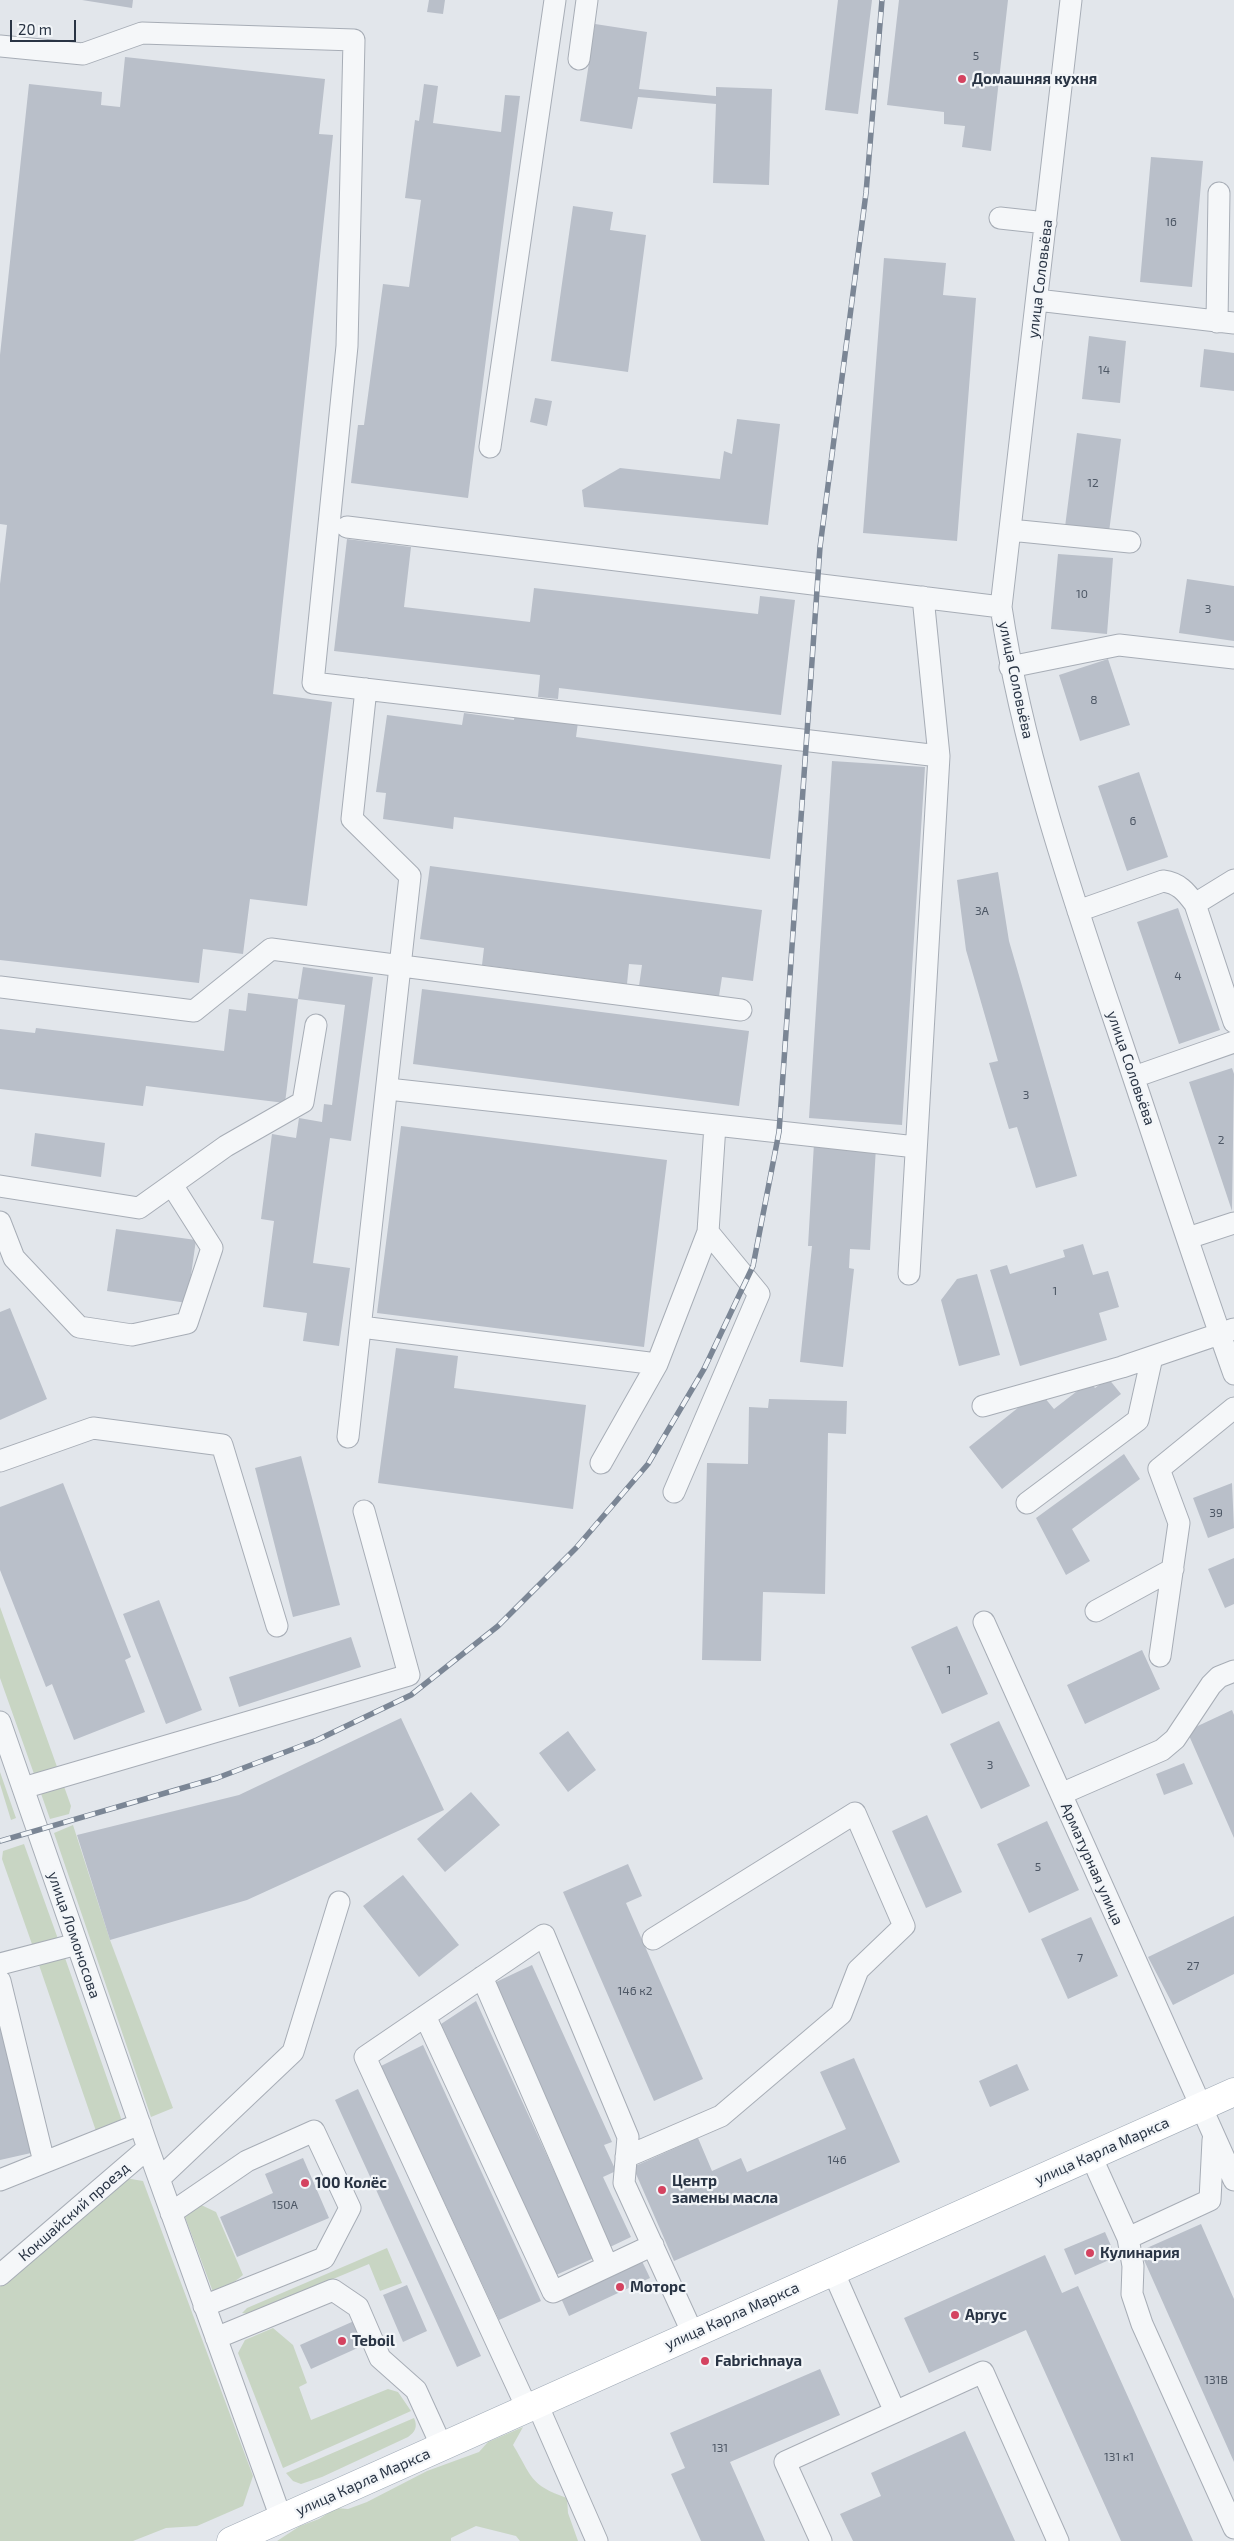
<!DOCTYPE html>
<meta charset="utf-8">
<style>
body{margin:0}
#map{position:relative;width:1234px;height:2541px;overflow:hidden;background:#e2e6eb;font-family:"Exo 2",sans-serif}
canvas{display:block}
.scale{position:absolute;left:10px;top:20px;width:66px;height:22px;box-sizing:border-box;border:2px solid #293444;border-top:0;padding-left:6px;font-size:15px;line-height:18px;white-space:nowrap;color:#293444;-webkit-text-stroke:4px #f2f5f8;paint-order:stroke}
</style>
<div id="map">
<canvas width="1234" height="2541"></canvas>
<div class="scale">20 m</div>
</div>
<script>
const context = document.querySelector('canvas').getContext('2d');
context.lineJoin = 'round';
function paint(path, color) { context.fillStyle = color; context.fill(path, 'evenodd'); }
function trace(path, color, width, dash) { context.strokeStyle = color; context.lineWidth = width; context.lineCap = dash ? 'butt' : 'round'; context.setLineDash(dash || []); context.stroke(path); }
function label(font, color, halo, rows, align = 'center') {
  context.font = font + ' "Exo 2",sans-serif'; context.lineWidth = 4.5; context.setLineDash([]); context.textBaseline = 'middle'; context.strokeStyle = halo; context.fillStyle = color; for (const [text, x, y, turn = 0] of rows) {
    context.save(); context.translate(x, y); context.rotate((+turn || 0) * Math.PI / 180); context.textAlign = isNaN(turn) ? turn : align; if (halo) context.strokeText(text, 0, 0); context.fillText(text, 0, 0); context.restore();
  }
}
paint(new Path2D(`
 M0,1607L71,1806L69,1814L50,1819L0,1678Z
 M0,1772L16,1818L11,1820L0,1784Z
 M73,1825L110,1940L173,2108L151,2117L54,1833Z
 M24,1844L58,1939L33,1947L2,1859L3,1851Z
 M64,1955L122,2121L96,2131L39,1965Z
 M125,2178L143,2181L253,2476L243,2506L197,2526L166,2528L133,2541H0V2287Z
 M199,2204L216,2212L243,2275L228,2287L213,2292L185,2217Z
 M387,2248L402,2283L380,2291L369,2264L249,2314L242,2313L247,2308Z
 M273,2328L293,2345L307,2383L299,2387L311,2420L388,2389L398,2392L411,2411L283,2468L238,2353L245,2340Z
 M414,2418C418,2427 415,2432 408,2437L322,2477L301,2484L293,2481L286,2473Z
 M523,2427L513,2445C532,2476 529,2485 567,2498L568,2513L578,2541H520L516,2536L476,2526L451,2538V2541H277L300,2526L319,2519L336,2508L348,2509L367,2502L427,2471L479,2452L488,2442Z`), '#c8d5c3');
paint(new Path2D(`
 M82,0H133L132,8Z
 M429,0H445L443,14L427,12Z
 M838,0H872L858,114L825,110Z
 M899,0H1008L991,151L962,147L965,126L944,124V112L887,105Z
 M595,24L647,32L639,89L716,96V87L772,89L769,185L713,183L716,104L638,97L632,129L580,121Z
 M125,57L325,79L319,134L333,135L273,694L332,702L307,906L250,899L243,954L203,949L199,983L0,960V584L7,525L0,524V355L29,84L102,92L101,105L120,107Z
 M424,84L438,86L433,123L501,132L505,95L520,96L468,498L351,483L358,425H364L383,284L409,287L421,200L405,198L415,120L419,121Z
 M1151,157L1203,161L1192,287L1140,282Z
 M573,206L613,212L610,230L646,235L628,372L551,361Z
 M884,258L946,263L943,295L976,298L957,541L863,533Z
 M1089,336L1126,341L1120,403L1082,399Z
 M1204,349L1234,353V391L1200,387Z
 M535,398L552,401L547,426L530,422Z
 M737,419L780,424L768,525L584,507L582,490L620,468L720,479L724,451L732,454Z
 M1077,433L1121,439L1109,532L1065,527Z
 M347,539L411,547L404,607L530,622L534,588L758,614L760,596L795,600L781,715L559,688L558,699L538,697L540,675L334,651Z
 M1058,554L1113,558L1107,634L1051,629Z
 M1187,579L1234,586V641L1179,633Z
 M1108,659L1130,725L1080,741L1059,675Z
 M464,713L514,720L515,713L578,722L576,737L782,765L770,859L454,817L453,829L383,819L386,793L376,792L387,715L462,725Z
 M832,761L925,767L902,1125L809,1118Z
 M1139,772L1168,857L1127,871L1098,786Z
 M430,866L762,910L753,981L722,977L719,996L639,986L642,965L629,964L627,984L482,965L484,948L420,939Z
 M998,872L1009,941L1077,1176L1036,1188L1017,1127L1009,1129L989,1063L998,1061L966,950L957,880Z
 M1178,908L1220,1030L1179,1044L1137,922Z
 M303,967L373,977L351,1141L330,1138L313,1263L350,1268L339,1346L303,1341L307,1313L263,1307L274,1221L261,1219L272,1134L296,1138L299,1118L322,1122L324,1104L332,1105L345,1005L298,999Z
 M422,989L749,1031L739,1106L413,1064Z
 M248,993L298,999L285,1103L146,1086L143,1106L0,1089V1029L35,1033L36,1028L224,1051L229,1009L246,1011Z
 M1232,1068L1234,1074L1232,1211L1189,1082Z
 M401,1126L667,1160L644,1347L377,1313Z
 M35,1133L105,1143L101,1177L31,1166Z
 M814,1143L876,1147L870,1250L850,1249L849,1268L854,1269L843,1367L800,1362L812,1246H808Z
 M116,1229L196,1240L187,1303L107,1291Z
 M1083,1244L1093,1275L1108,1271L1119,1307L1099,1313L1107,1340L1020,1366L990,1270L1007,1265L1010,1274L1065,1257L1063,1250Z
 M977,1274L1000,1355L959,1366L941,1300L957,1279Z
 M10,1308L47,1399L0,1420V1312Z
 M396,1348L458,1356L454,1388L586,1405L573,1509L378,1483Z
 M1108,1378L1121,1394L1002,1489L969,1447L1039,1391L1054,1409L1090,1381L1095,1388Z
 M769,1399L847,1401L846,1434L828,1433L825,1594L763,1592L761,1661L702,1660L707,1463L748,1464L749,1407L768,1408Z
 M1124,1454L1140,1479L1072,1529L1090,1561L1066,1575L1036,1518Z
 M301,1456L340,1605L293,1617L255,1468Z
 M63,1483L131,1657L125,1660L145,1712L74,1740L52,1684L46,1687L0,1570V1507Z
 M1232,1483L1234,1528L1208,1538L1193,1498Z
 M1234,1558V1604L1225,1608L1208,1569Z
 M159,1600L202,1710L166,1724L123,1614Z
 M957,1626L988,1694L942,1714L911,1647Z
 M351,1637L361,1667L239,1707L229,1677Z
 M1142,1650L1160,1689L1085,1724L1067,1685Z
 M1232,1710L1234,1715V1838L1187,1731Z
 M401,1718L444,1810L247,1900L110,1940L77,1835L239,1795Z
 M999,1721L1030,1786L981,1809L950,1744Z
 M568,1731L596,1770L568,1792L539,1753Z
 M1184,1763L1193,1784L1164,1795L1156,1774Z
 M471,1792L500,1825L445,1872L417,1839Z
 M927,1815L962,1892L926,1908L892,1831Z
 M1047,1821L1079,1890L1029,1913L997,1844Z
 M628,1864L642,1896L626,1903L703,2079L654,2101L563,1892Z
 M403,1875L459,1945L419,1977L363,1906Z
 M1234,1916V1974L1173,2005L1148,1957Z
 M1091,1917L1118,1976L1068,1999L1041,1939Z
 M532,1965L612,2142L604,2145L616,2171L603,2177L631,2237L610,2247L494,1983Z
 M476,2001L594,2258L556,2275L441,2024Z
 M0,2025L31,2153L0,2160Z
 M423,2045L541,2301L499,2320L381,2066Z
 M854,2058L900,2162L674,2261L633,2167L698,2138L712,2171L741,2158L747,2172L846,2129L820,2072Z
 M1017,2064L1029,2090L990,2107L979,2081Z
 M358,2089L481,2356L457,2367L335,2100Z
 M303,2158L329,2218L237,2257L220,2217L273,2193L265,2174Z
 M1201,2224L1234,2299V2462L1140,2251Z
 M1105,2232L1116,2257L1075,2275L1064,2249Z
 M1045,2255L1062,2293L1078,2286L1193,2541H1121L1026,2330L929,2373L904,2318Z
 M641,2259L650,2278L569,2316L560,2296Z
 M407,2285L427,2331L403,2342L383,2295Z
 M372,2313L382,2337L311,2369L300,2345Z
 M820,2369L840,2415L730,2462L765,2541H701L671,2474L685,2468L670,2433Z
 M965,2431L1015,2541H853L840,2514L881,2496L871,2473Z`), '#b9bfc9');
const minor = new Path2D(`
 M1071,0L1001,607C1023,753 1072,894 1119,1034C1157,1147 1194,1262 1234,1374
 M0,46L83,54L142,33L354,40L347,346L313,683L939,756
 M579,59L587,0
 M1000,218L1046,223
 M1037,300L1234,323
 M1217,322L1219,193
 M490,447L555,0
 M347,527L1001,607
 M1010,530L1130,542
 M1010,667L1119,645L1234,658
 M1195,904L1234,880
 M1078,911L1163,881C1179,883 1186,892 1195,904L1234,1022
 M0,987L194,1011L271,949L741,1010
 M1134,1077L1234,1042
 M388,1089L916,1147
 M0,1186L139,1208L226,1146L303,1102L316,1025
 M0,1222L14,1258L79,1327L132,1335L187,1323L212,1248L172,1185
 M1188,1238L1234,1223
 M909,1274L939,756L923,597
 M361,1327L657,1364
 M983,1406L1122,1367L1234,1329
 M348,1437L410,876L352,819L366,689
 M0,1461L93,1428L222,1445L277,1626
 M601,1463L657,1364L708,1232L715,1125
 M674,1492L759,1294L708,1232
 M1027,1503L1138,1420L1152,1357
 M1096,1611L1173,1569
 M984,1622L1234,2180
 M1160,1656L1179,1523L1159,1469L1234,1408
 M0,1722L148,2148L281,2518
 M23,1788L409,1675L364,1511
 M1061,1794L1162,1750L1175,1739L1211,1685L1219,1677L1234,1671
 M0,1964L77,1944
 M482,1977L607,2265
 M0,1981L44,2162
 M425,2016L553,2292L653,2245
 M1091,2156L1128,2238L1133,2266L1132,2294L1142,2324L1234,2528
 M626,2157L721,2116L841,2014L858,1970L904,1926L855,1813L653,1939
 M159,2179L293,2052L339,1902
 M0,2180L140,2124
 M171,2213L247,2161L314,2131L350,2208L324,2258L204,2306
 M1128,2238L1210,2200L1213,2140
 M833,2271L895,2412
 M0,2275L148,2148
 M216,2338L333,2290L358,2307L380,2358L416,2390L442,2447
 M537,2404L597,2541
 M527,2408L365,2057L544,1935L628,2137L624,2183L693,2334
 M821,2541L785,2462L983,2372L1058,2541`);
const major = new Path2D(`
 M231,2541L1234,2092`);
trace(minor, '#a7adb6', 23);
trace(major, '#a1abb7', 29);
trace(minor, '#f5f7f9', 21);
trace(major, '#fff', 28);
const rail = new Path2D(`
 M0,1841L217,1778L317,1740L411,1695L498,1626L576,1548L648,1464L704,1369L753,1266L779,1132L820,547L866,193L882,0`);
trace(rail, '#7b8695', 5.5);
trace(rail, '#f2f5f8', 4, [11]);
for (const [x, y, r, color] of [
 [962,79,5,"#d44360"],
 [305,2183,5,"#d44360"],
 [662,2190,5,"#d44360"],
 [1090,2253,5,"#d44360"],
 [620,2287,5,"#d44360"],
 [955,2315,5,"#d44360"],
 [342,2341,5,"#d44360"],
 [705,2361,5,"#d44360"]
]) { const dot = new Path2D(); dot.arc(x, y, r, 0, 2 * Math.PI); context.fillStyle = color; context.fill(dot); trace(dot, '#f2f5f8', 2); }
label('12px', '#4d5765', null, [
 ["5",976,56],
 ["16",1171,222],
 ["14",1104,370],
 ["12",1093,483],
 ["10",1082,594],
 ["3",1208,609],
 ["8",1094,700],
 ["6",1133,821],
 ["3А",982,911],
 ["4",1178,976],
 ["3",1026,1095],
 ["2",1221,1140],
 ["1",1055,1291],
 ["39",1216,1513],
 ["1",949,1670],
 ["3",990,1765],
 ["5",1038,1867],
 ["7",1080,1958],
 ["27",1193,1966],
 ["146 к2",635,1991],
 ["146",837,2160],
 ["150А",285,2205],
 ["131В",1216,2380],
 ["131",720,2448],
 ["131 к1",1119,2457]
]);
label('bold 15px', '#293444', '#f2f5f8', [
 ["Домашняя кухня",972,79],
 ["Центр",672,2181],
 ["замены масла",672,2198],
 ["100 Колёс",315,2183],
 ["Кулинария",1100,2253],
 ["Моторс",630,2287],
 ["Аргус",965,2315],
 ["Teboil",352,2341],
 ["Fabrichnaya",715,2361]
], 'left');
label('15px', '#293444', '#f2f5f8', [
 ["улица Соловьёва",1040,279,-83],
 ["улица Соловьёва",1016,680,78],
 ["улица Соловьёва",1131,1068,71],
 ["Арматурная улица",1092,1864,66],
 ["улица Ломоносова",74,1935,71],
 ["улица Карла Маркса",1102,2151,-24],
 ["Кокшайский проезд",74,2212,-41],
 ["улица Карла Маркса",732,2316,-24],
 ["улица Карла Маркса",363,2482,-24]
]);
</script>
